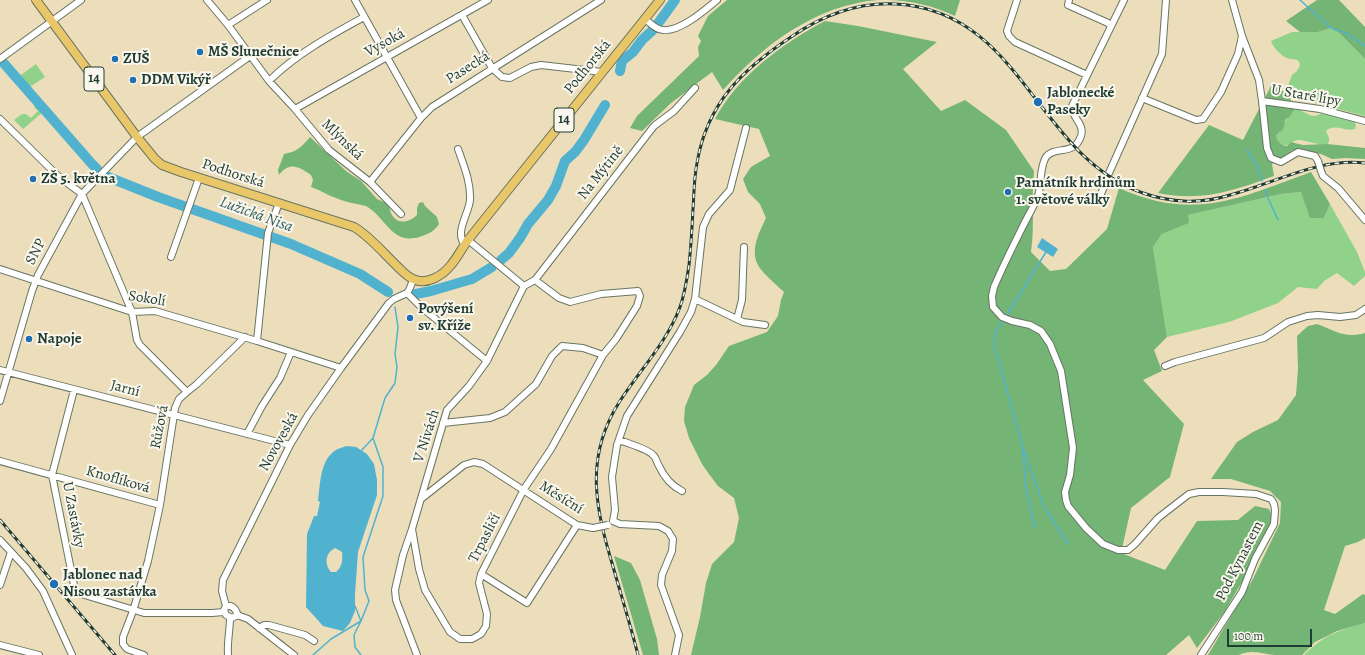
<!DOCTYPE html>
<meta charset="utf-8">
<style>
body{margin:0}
#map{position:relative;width:1365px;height:655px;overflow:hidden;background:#eddebb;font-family:Alegreya,serif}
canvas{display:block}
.scale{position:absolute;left:1227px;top:629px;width:85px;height:18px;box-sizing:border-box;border:2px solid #1f3d34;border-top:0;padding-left:5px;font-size:12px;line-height:14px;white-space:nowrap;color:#1f3d34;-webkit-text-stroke:3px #fbf7ec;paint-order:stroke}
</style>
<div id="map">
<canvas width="1365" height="655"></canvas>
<div class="scale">100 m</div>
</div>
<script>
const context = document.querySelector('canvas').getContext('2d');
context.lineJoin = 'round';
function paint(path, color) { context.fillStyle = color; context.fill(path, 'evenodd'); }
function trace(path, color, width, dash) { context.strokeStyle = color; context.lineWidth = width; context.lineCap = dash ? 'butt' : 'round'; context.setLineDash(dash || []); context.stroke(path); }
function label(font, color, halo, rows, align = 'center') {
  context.font = font + ' Alegreya,serif'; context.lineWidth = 4; context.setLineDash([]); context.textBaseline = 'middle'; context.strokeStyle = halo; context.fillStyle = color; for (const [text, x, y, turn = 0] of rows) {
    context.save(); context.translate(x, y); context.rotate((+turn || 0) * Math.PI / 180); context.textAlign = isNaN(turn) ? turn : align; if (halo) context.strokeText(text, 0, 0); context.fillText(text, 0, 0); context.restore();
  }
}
paint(new Path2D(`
 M1331,28L1339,33L1365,59V116L1300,99L1288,94L1286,91L1292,75L1297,71L1300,65C1299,57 1293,61 1287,58C1280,55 1273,47 1271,41L1292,32H1318Z
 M36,64L45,77L28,88L18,77Z
 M36,105L43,112L23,129L14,120L22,114H26L31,118L38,111L34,107Z
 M1296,108C1304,111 1313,121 1321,113L1331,114L1354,120L1356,125L1355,129C1344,132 1335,123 1326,131L1329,138V142L1327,144C1317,146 1308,140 1298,140C1291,141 1290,145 1284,146L1278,141L1276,136C1280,129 1290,113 1296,108Z
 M1301,192L1324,218L1330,204L1357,252L1365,272V276L1354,286L1337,273L1324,281L1317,289L1298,287L1278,303L1229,322L1167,337L1153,247L1162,234L1188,223V215L1281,194Z
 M1365,623V655H1304C1325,634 1338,631 1365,623Z`), '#90d289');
paint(new Path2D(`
 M727,0H878C816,5 763,45 723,90L712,72L671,103L642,131L630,128L637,116L699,56L698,47L701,41L698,36L708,16Z
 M889,0H960L955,16C934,6 913,1 889,0Z
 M1317,0H1339L1365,27V59L1339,33L1331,28L1318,32H1300L1286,21Z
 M825,21L858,26L937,42L903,69L941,111L965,100L1006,130L1034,171C1031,198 1035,225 1031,252L1050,271L1066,269L1107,229L1119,188C1195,222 1239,198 1311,172L1330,204L1324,218H1310L1301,192L1281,194L1188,215L1189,223L1162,234L1153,247L1167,337L1154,350L1162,371L1143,380L1184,424L1170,477L1131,508L1121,553L1165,570L1197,521L1238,520L1255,506L1269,509L1272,516L1267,533L1252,558L1243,580L1225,611L1197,648L1189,635L1166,655H691L700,617L706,583L712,564L734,542L739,518L734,498L718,486L709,474L702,464L689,438L684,421L685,407L694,385L707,375L716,365L729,346L767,332L778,316L781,300L784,292C778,286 761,272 758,265C750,249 759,233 766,218L760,204L748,192L743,179L751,167L770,156L759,129L715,119C737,77 783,43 825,21Z
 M1272,84L1289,95L1294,110L1290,116L1285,120C1284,126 1285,130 1279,132L1276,136L1278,141L1284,146H1287L1291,142L1303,145L1327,144L1365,148V159L1345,158L1332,159L1321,154L1293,150L1272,164L1274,176C1233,191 1202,202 1158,193L1209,125L1243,140Z
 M310,137L346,171L361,181L377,199L389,204C390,222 404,227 417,215V208L419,203L423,202L425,206L437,217L439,224C434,232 428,234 419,237C391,245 386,217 366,206C363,205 360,205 357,204C350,203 343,201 336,198C327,195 320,190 311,187L313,180L311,175C299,167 290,161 279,175L278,170L284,154C296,152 302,147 310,137Z
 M1317,324C1336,331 1345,339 1365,333V538L1358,542L1345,546L1324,610L1335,614L1363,594L1365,595V623L1337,631L1315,642L1302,655C1293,655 1283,655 1274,655C1262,654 1251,649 1239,655H1208L1253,579L1280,523L1281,502L1270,491L1231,479H1211L1237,442L1253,432L1278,420L1296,395L1298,369L1297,336L1308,326Z
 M614,556L631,563L640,580L657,639L659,655H643Z`), '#74b475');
paint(new Path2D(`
 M1042,238L1058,249L1053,257L1037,247Z
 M346,446L356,447L367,454L374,464L377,480V495L358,552L355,594V611L350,623L343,631L323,626L306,607L307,534L314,516H317L320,502L318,501C320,486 320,464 332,453C336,449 341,448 346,446ZM335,548L342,552C343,560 342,567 336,572H331C324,564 325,553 335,548Z`), '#50b2cf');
trace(new Path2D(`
 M1300,0L1331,28L1348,34L1365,46
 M1247,150L1258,167L1262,181
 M1265,190L1268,198L1278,220
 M1007,315L1046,252
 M1004,320L995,332L994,345L1023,448L1044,507L1068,544
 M1023,450L1026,488L1035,527
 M361,451L373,438
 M313,655L331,639L361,621L355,606
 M361,655L355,647L354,635L361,621L369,601L365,590L363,557L383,496V467L373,438L385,398L395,383L397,367L395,354L398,327L395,307`), '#50b2cf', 1.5);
trace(new Path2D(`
 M0,59L92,164L97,169
 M620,71L622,61L633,52L642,40L654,29L675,0
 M108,177L158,197L291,244L360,274L388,292
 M501,260L509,253L520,238L528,224L548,200L556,186L565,161L575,152L584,140L605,105
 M416,294L431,291L472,279L492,267`), '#50b2cf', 10);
const minor = new Path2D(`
 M207,0L228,25L269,81L295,109L329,150L370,182L401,214
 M355,0L421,118
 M1017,0L1007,31L1009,36L1015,42L1087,75
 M1069,0L1068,5L1108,23L1111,26
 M1124,0L1072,106C1071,118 1085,123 1081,136C1074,157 1055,145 1046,157C1039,168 1042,184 1038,196C1034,206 1028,216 1023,226C1013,246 1003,266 994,287L992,296L993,307L1002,317L1012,321L1030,325L1041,331L1050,344L1061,371L1073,448L1070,475L1065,492L1066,500L1068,506L1086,528L1103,544L1118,550H1128L1135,544L1158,518L1189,494L1199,492H1223L1256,494L1271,499L1274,504L1275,510L1274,524L1255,559L1242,592L1201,655
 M1232,0L1242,36L1259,80L1262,101L1320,109L1365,121
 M462,15L492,68L502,77L510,78L531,67L541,65L602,72
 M645,19C650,23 656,30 663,30C680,32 705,10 717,0
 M228,25L267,0
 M0,59L81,0
 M269,81C296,54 331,35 364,17
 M1142,98L1196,120L1203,119L1221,92L1238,54L1242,36
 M1262,101L1267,148L1271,158L1281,162L1298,152L1315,156L1318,161
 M295,109L488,0
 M0,119L58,176L82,194L132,312L137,340L140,345L187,392L179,399L175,408L160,505L148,561L133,611L123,637V644L127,649L144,655
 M458,149C464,166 471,183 470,200C469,214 454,232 465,245
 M1321,171L1323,176L1338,188L1365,220
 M1109,173L1162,54L1166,0
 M370,182L421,118L432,107L601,0
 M1101,194L1107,179
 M468,240L524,286
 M171,257L199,178
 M0,269L132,312L155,311L257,341L341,368
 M524,286L535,280L654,126L674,111L695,88
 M407,293L421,307L487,361
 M695,299L743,322L765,325
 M737,319L742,300L744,247
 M257,341L268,233L279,203
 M1165,366L1175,362L1264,338L1288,322L1307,316L1318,315L1340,317L1356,315L1365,309
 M0,370L290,445
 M74,390L52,475L75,590L78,593L144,613H212L224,612
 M187,392L197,384L245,337
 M0,401L32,291L38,275L82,194L137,137L250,56
 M443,423L490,418L505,412L536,384L552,356L562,346L583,348L603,355
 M247,434L262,406L280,378L291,352
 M619,440C627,443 648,449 653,455C656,457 657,463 659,466C664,477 670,485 682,491
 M0,461L160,505
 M421,499L464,465L474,462L483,464L577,525L593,528
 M613,521L615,510L612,477L617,445L627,416L680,332L691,312L695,299L703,227L709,214L730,190L746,128
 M613,521L620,524L659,526L668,531L673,539L672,551L662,575L661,585L679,635L675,655
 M412,529L419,569L425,590L450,632L460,639H472L481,634L486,626L487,614L479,583L481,574L524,489L551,449L603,355L616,339L637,306L640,296L638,291L601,294L570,302L559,298L535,280
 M0,540L26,568L43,591L72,655
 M481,574L527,603L577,525
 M0,585L11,552
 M226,606L222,591L223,580L290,445L308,415L341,368L389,303L394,299L407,293L410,288L413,280
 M226,606C232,605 235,608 237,613L236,616L232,618L226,615L224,610Z
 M237,615L248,619L294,655
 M259,628L264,625H269L305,635L314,641
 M0,645L39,655
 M228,655C227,642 230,630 230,618
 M417,655L396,600L395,590L403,555L412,529L447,410L469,386L487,361L524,286`);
const major = new Path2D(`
 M36,0L137,137L155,159L162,165L181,172L354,227C371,237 384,254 399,268C403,272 408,277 413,279C427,286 443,275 451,265C457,258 462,248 468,240L660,0`);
trace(minor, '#677563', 8);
trace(major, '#677563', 10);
trace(minor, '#fff', 6);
trace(major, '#e9c769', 8);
const rail = new Path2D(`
 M0,520L115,655
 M638,655C631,627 622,598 614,570C596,510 583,458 620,401C640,370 667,342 680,307C685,293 687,279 689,265C691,247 692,228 693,209C694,194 694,178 697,163C707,103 743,69 791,37C823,15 857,2 896,4C1023,11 1036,157 1143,193C1171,203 1202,204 1230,195C1275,183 1318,158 1365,163`);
trace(rail, '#1f3d34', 3);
trace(rail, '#fbf7ec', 1.5, [4.5]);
const minorBridge = new Path2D(`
 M1318,161L1321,171
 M593,528L608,525`);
trace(minorBridge, '#677563', 8, []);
trace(minorBridge, '#fff', 6);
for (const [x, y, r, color] of [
 [200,52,4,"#1f6fb2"],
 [115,59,4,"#1f6fb2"],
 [133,80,4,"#1f6fb2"],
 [1038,102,5,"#1f6fb2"],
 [33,179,4,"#1f6fb2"],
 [1008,192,4,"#1f6fb2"],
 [410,318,4,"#1f6fb2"],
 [29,339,4,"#1f6fb2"],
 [54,584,5,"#1f6fb2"]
]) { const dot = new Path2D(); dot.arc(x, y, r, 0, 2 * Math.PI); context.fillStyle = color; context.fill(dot); trace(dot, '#fbf7ec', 1.5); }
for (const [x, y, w] of [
 [94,79,20],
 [564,120,20]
]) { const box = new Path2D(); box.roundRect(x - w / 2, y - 12, w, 24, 3); context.fillStyle = '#fbf7ec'; context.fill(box); trace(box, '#1f3d34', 1); }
label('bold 14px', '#1f3d34', null, [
 ["14",94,79],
 ["14",564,120]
]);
label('15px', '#1f3d34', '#fbf7ec', [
 ["Vysoká",385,43,-29],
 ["Podhorská",588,67,-51],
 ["Pasecká",468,68,-32],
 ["U Staré lípy",1306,96,10],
 ["Mlýnská",342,140,44],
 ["Na Mýtině",601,173,-52],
 ["Podhorská",233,174,18],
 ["SNP",36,252,-63],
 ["Sokolí",147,299,9],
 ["Jarní",125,389,14],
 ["Růžová",160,427,-79],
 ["V Nivách",427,436,-72],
 ["Novoveská",279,442,-61],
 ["Knoflíková",118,480,16],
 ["Měsíční",561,498,32],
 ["U Zastávky",73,515,79],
 ["Trpasličí",485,538,-63],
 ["Pod Kynastem",1240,561,-63]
]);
label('bold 15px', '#1f3d34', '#fbf7ec', [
 ["MŠ Slunečnice",208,52],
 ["ZUŠ",123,59],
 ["DDM Vikýř",141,80],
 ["Jablonecké",1047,93],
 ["Paseky",1047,110],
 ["ZŠ 5. května",41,179],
 ["Památník hrdinům",1016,183],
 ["1. světové války",1016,200],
 ["Povýšení",418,309],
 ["sv. Kříže",418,326],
 ["Napoje",37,339],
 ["Jablonec nad",63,575],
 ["Nisou zastávka",63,592]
], 'left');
label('italic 16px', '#2e6062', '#fbf7ec', [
 ["Lužická Nisa",256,215,20]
]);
</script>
